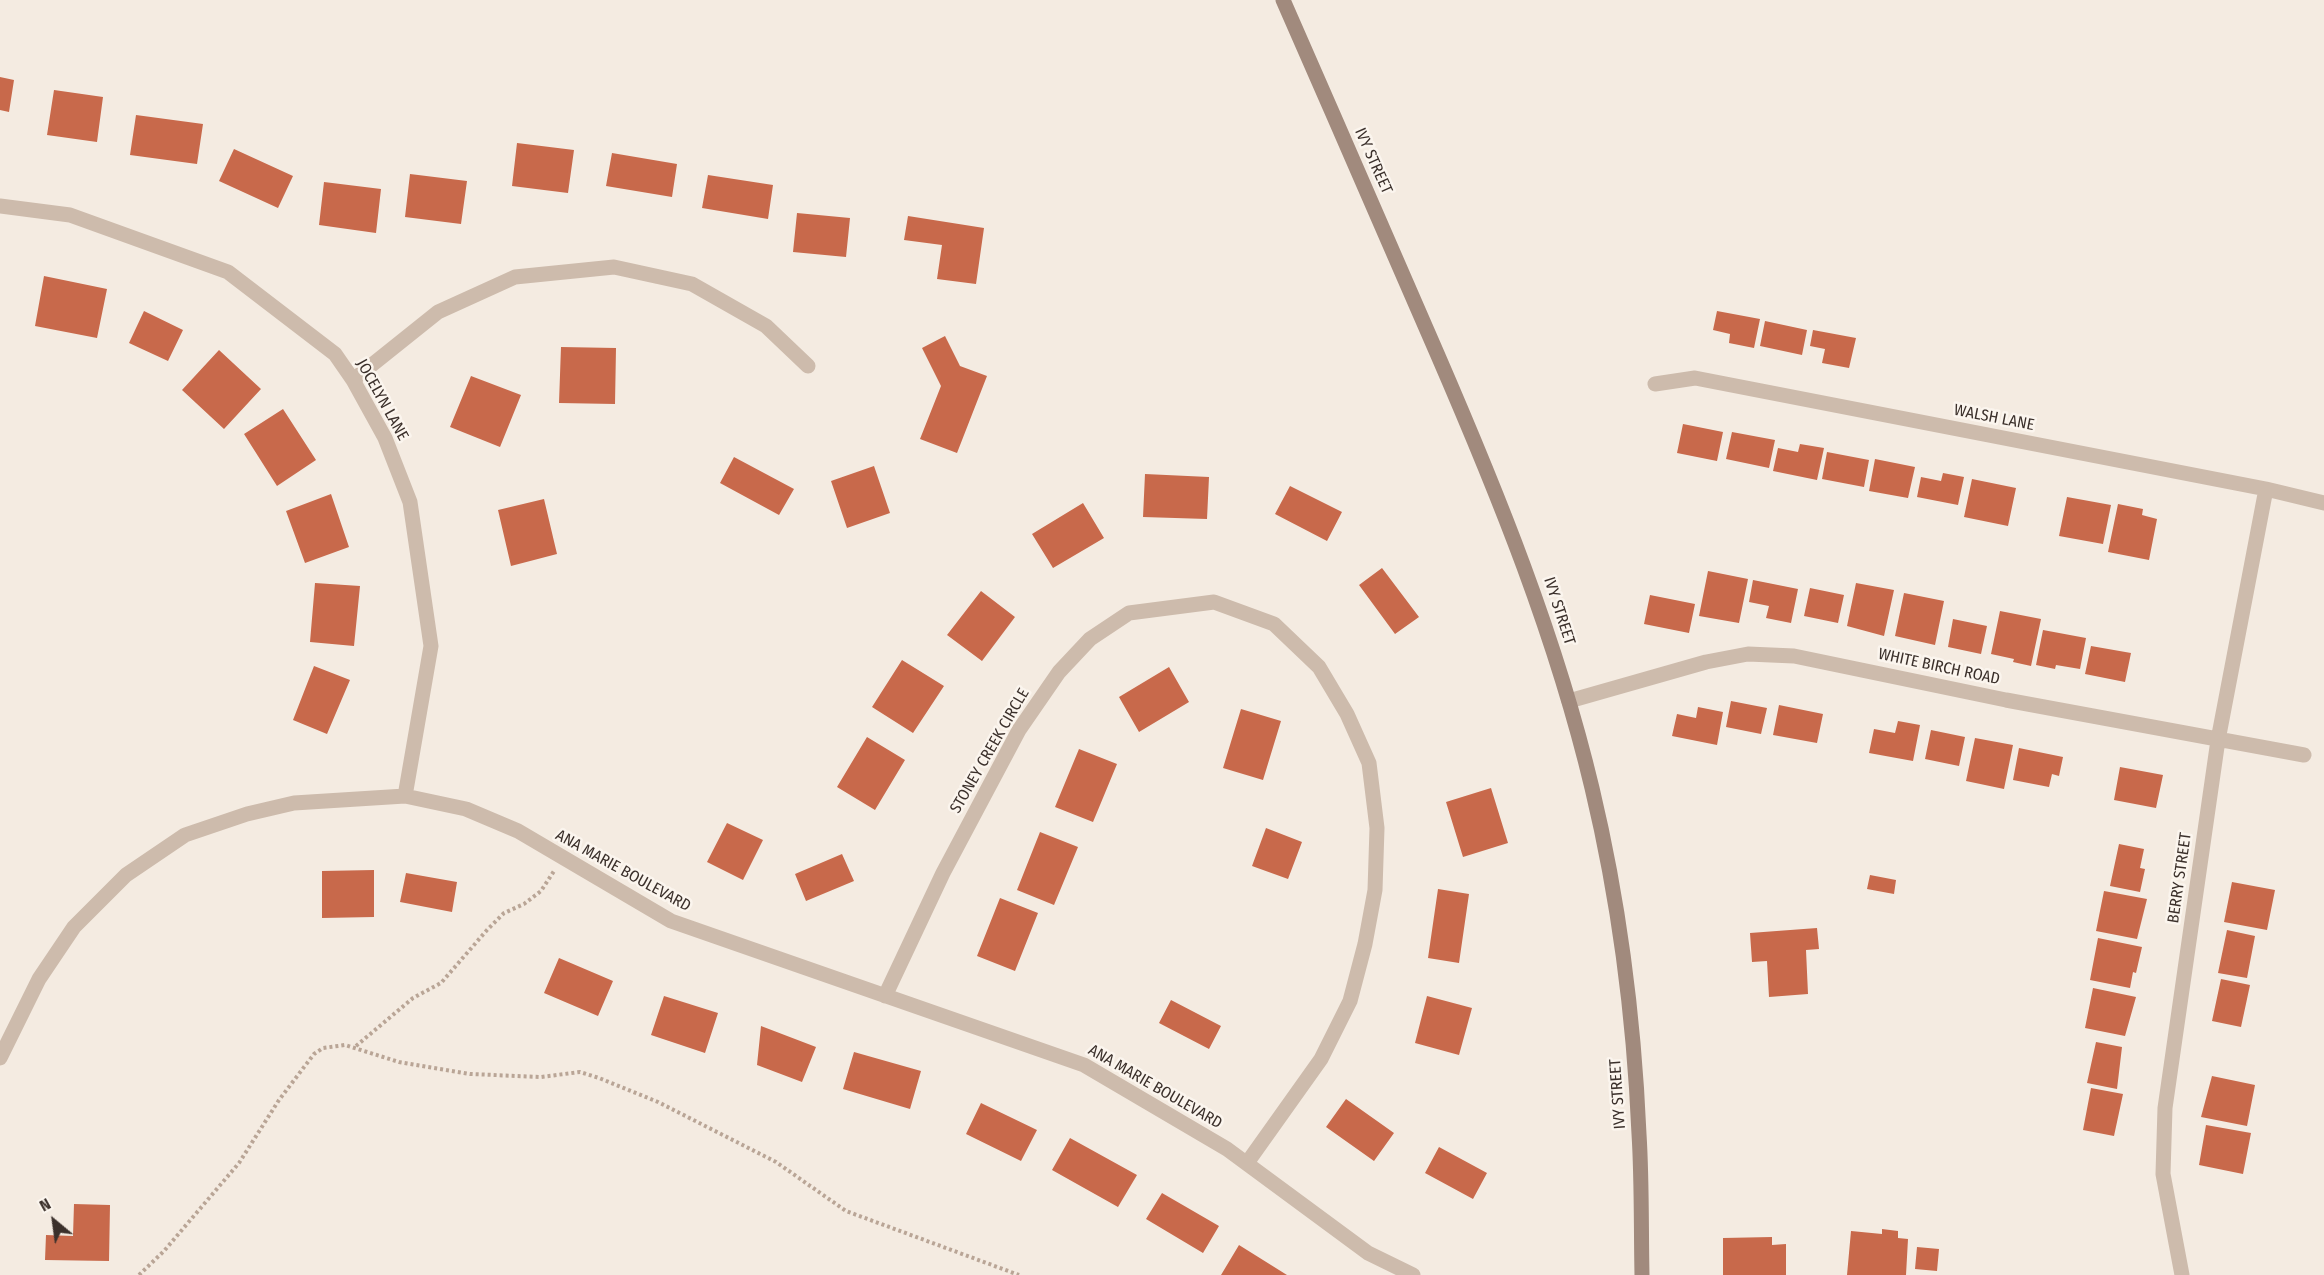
<!DOCTYPE html>
<style>
body{margin:0}
#map{position:relative;width:2324px;height:1275px;overflow:hidden;background:#f4ebe1;font-family:"Fira Sans Condensed",sans-serif}
canvas{display:block}
.north{position:absolute;left:24px;top:1191px;width:60px;height:60px;-webkit-text-stroke:4px #fbf5ee;paint-order:stroke;rotate:331deg;font-size:16px;font-weight:700;line-height:24px;text-align:center;color:#3b302b}
.north::after{content:'';display:block;margin:auto;width:21px;height:27px;background:#3b302b;clip-path:polygon(50% 0,100% 100%,50% 72%,0 100%)}
</style>
<div id="map">
<canvas width="2324" height="1275"></canvas>
<div class="north">N</div>
</div>
<script>
const context = document.querySelector('canvas').getContext('2d');
context.lineJoin = 'round';
function paint(path, color) { context.fillStyle = color; context.fill(path, 'evenodd'); }
function trace(path, color, width, dash) { context.strokeStyle = color; context.lineWidth = width; context.lineCap = dash ? 'butt' : 'round'; context.setLineDash(dash || []); context.stroke(path); }
function label(font, color, halo, rows, align = 'center') {
  context.font = font + ' "Fira Sans Condensed",sans-serif'; context.lineWidth = 5; context.setLineDash([]); context.textBaseline = 'middle'; context.strokeStyle = halo; context.fillStyle = color; for (const [text, x, y, turn = 0] of rows) {
    context.save(); context.translate(x, y); context.rotate((+turn || 0) * Math.PI / 180); context.textAlign = isNaN(turn) ? turn : align; if (halo) context.strokeText(text, 0, 0); context.fillText(text, 0, 0); context.restore();
  }
}
paint(new Path2D(`
 M0,77L14,80L9,112L0,110Z
 M54,90L103,97L97,142L47,135Z
 M136,115L203,124L197,164L130,155Z
 M517,143L574,150L568,193L512,186Z
 M234,149L293,176L278,208L219,181Z
 M612,153L677,164L672,197L606,186Z
 M410,174L467,181L461,224L405,217Z
 M708,175L773,185L768,219L702,208Z
 M324,182L381,189L376,233L319,225Z
 M797,213L850,218L846,257L793,252Z
 M908,216L984,228L976,284L937,279L942,245L904,240Z
 M44,276L107,289L97,338L35,326Z
 M144,311L183,330L168,361L129,343Z
 M1717,311L1760,319L1754,348L1729,343L1730,334L1713,330Z
 M1765,321L1807,330L1802,355L1760,346Z
 M1813,330L1856,338L1849,368L1822,363L1825,349L1810,346Z
 M945,336L960,366L987,376L957,453L920,439L941,386L922,348Z
 M561,347L616,348L615,404L559,403Z
 M219,350L261,389L224,429L182,390Z
 M471,376L521,395L500,447L450,427Z
 M283,409L316,460L277,486L244,434Z
 M1683,424L1723,432L1717,461L1677,453Z
 M1732,432L1775,440L1769,468L1726,459Z
 M1800,444L1824,448L1817,480L1773,471L1778,448L1798,452Z
 M1827,452L1869,460L1864,487L1822,479Z
 M734,457L794,489L779,515L720,483Z
 M1875,459L1915,467L1908,498L1869,491Z
 M874,466L890,513L847,528L831,481Z
 M1943,473L1964,477L1958,505L1917,497L1921,477L1941,481Z
 M1145,474L1209,477L1207,519L1143,517Z
 M1972,479L2016,488L2008,526L1964,517Z
 M1290,486L1342,512L1327,541L1275,514Z
 M331,494L349,547L305,563L286,511Z
 M2067,497L2111,505L2103,544L2059,536Z
 M544,499L557,554L511,566L498,510Z
 M1083,503L1104,538L1053,568L1032,534Z
 M2118,504L2143,509L2142,515L2157,519L2149,560L2108,552Z
 M1382,568L1419,617L1395,634L1359,585Z
 M1708,571L1748,579L1739,623L1699,616Z
 M1753,580L1798,589L1791,623L1766,618L1769,606L1749,602Z
 M315,583L360,586L354,646L310,642Z
 M1856,583L1894,590L1884,636L1847,626Z
 M1810,588L1844,595L1838,623L1804,616Z
 M981,591L1015,617L982,661L947,635Z
 M1904,593L1944,601L1935,645L1895,636Z
 M1650,595L1695,604L1689,633L1644,624Z
 M2000,611L2041,619L2031,666L2013,662L2014,659L1991,654Z
 M1953,619L1987,626L1981,654L1948,647Z
 M2043,630L2086,638L2080,669L2056,665L2055,669L2036,665Z
 M2091,646L2131,653L2125,682L2085,674Z
 M902,660L944,686L913,733L872,707Z
 M314,666L350,680L327,734L293,720Z
 M1169,667L1189,702L1139,732L1119,697Z
 M1731,701L1767,708L1761,734L1726,727Z
 M1779,705L1823,714L1817,743L1773,735Z
 M1698,707L1723,712L1717,745L1672,736L1677,714L1696,718Z
 M1241,709L1281,721L1263,780L1223,768Z
 M1898,721L1920,725L1913,761L1869,753L1874,729L1895,733Z
 M1931,730L1965,737L1959,766L1925,759Z
 M867,737L905,760L875,810L837,787Z
 M1975,738L2013,745L2004,789L1966,781Z
 M2019,748L2063,757L2059,776L2052,774L2049,787L2013,780Z
 M1079,749L1117,764L1093,822L1055,807Z
 M2120,767L2163,775L2156,808L2114,800Z
 M1491,788L1508,843L1463,857L1446,802Z
 M727,823L763,840L743,880L707,862Z
 M1266,828L1302,842L1288,879L1252,866Z
 M1040,832L1078,847L1054,905L1017,890Z
 M2119,844L2144,849L2140,868L2145,869L2140,892L2110,886Z
 M842,854L854,881L806,901L795,874Z
 M374,870V917L322,918V871Z
 M406,873L457,882L452,912L400,902Z
 M1870,875L1896,880L1894,894L1867,889Z
 M2232,882L2275,890L2267,930L2224,922Z
 M1438,889L1469,894L1459,963L1428,958Z
 M2104,891L2147,899L2137,939L2096,931Z
 M1000,898L1038,913L1015,971L977,956Z
 M1817,928L1819,949L1806,950L1808,994L1769,997L1767,961L1752,962L1750,933Z
 M2227,930L2255,936L2247,978L2218,973Z
 M2098,938L2142,947L2136,973L2133,972L2130,988L2090,980Z
 M559,958L613,981L598,1016L544,993Z
 M2221,979L2250,985L2241,1027L2212,1021Z
 M2093,988L2136,997L2125,1036L2085,1028Z
 M664,996L718,1013L705,1053L651,1035Z
 M1427,996L1472,1008L1459,1055L1415,1043Z
 M1171,1000L1221,1026L1209,1049L1159,1023Z
 M761,1026L816,1047L802,1082L757,1065Z
 M2096,1042L2122,1047L2117,1089L2087,1083Z
 M854,1052L921,1071L910,1109L843,1089Z
 M2212,1076L2255,1085L2247,1126L2201,1117Z
 M2091,1088L2123,1094L2114,1136L2083,1130Z
 M1346,1099L1394,1133L1374,1161L1326,1127Z
 M981,1103L1037,1130L1021,1161L966,1134Z
 M2206,1125L2251,1133L2243,1174L2199,1165Z
 M1070,1138L1137,1175L1118,1207L1052,1170Z
 M1439,1147L1487,1173L1473,1199L1425,1173Z
 M1162,1193L1219,1226L1203,1253L1146,1219Z
 M74,1204L110,1205L109,1261L45,1260L46,1235L73,1236Z
 M1882,1229L1898,1231V1238L1908,1239L1906,1275H1847L1851,1231L1882,1234Z
 M1772,1237V1245L1786,1244V1275H1723V1238Z
 M1239,1245L1287,1275H1221Z
 M1917,1247L1939,1249L1937,1271L1915,1269Z`), '#c8694b');
trace(new Path2D(`
 M356,1046L413,998L441,983L487,930L504,913L524,904L541,891L554,871
 M139,1275L164,1251L239,1163L279,1100L314,1054L323,1048L345,1045L399,1062L470,1074L541,1077L580,1072L599,1078L658,1102L776,1162L846,1211L1019,1275`), '#b9a596', 4, [3, 3]);
trace(new Path2D(`
 M0,206L70,215L228,272L335,354L353,380L385,438L410,502L431,646L405,796
 M353,380L438,312L515,277L614,267L692,284L766,326L808,366
 M1655,384L1695,378L2266,489L2324,503
 M1569,701L1706,662L1748,654L1794,656L2006,700L2304,755
 M885,996L943,873L1019,730L1059,672L1090,639L1129,613L1214,602L1274,624L1319,667L1347,714L1369,763L1377,828L1375,890L1365,944L1350,1001L1321,1059L1247,1163
 M0,1058L39,979L74,927L126,875L185,835L247,814L294,803L405,796L466,809L518,831L671,921L1084,1065L1227,1149L1368,1253L1413,1275
 M2182,1275L2163,1174L2165,1108L2218,740L2266,489`), '#cdbbac', 15);
trace(new Path2D(`
 M1283,0C1334,117 1386,234 1436,351C1498,494 1556,637 1592,788C1619,901 1634,1018 1639,1134C1642,1181 1641,1228 1642,1275`), '#a18a7d', 15);
label('16px', '#3b302b', '#fbf5ee', [
 ["IVY STREET",1373,161,66],
 ["JOCELYN LANE",382,400,61],
 ["WALSH LANE",1994,418,11],
 ["IVY STREET",1559,611,72],
 ["WHITE BIRCH ROAD",1939,667,12],
 ["STONEY CREEK CIRCLE",990,751,-60],
 ["ANA MARIE BOULEVARD",623,871,29],
 ["BERRY STREET",2180,878,-82],
 ["ANA MARIE BOULEVARD",1155,1087,30],
 ["IVY STREET",1618,1094,-94]
]);
</script>
